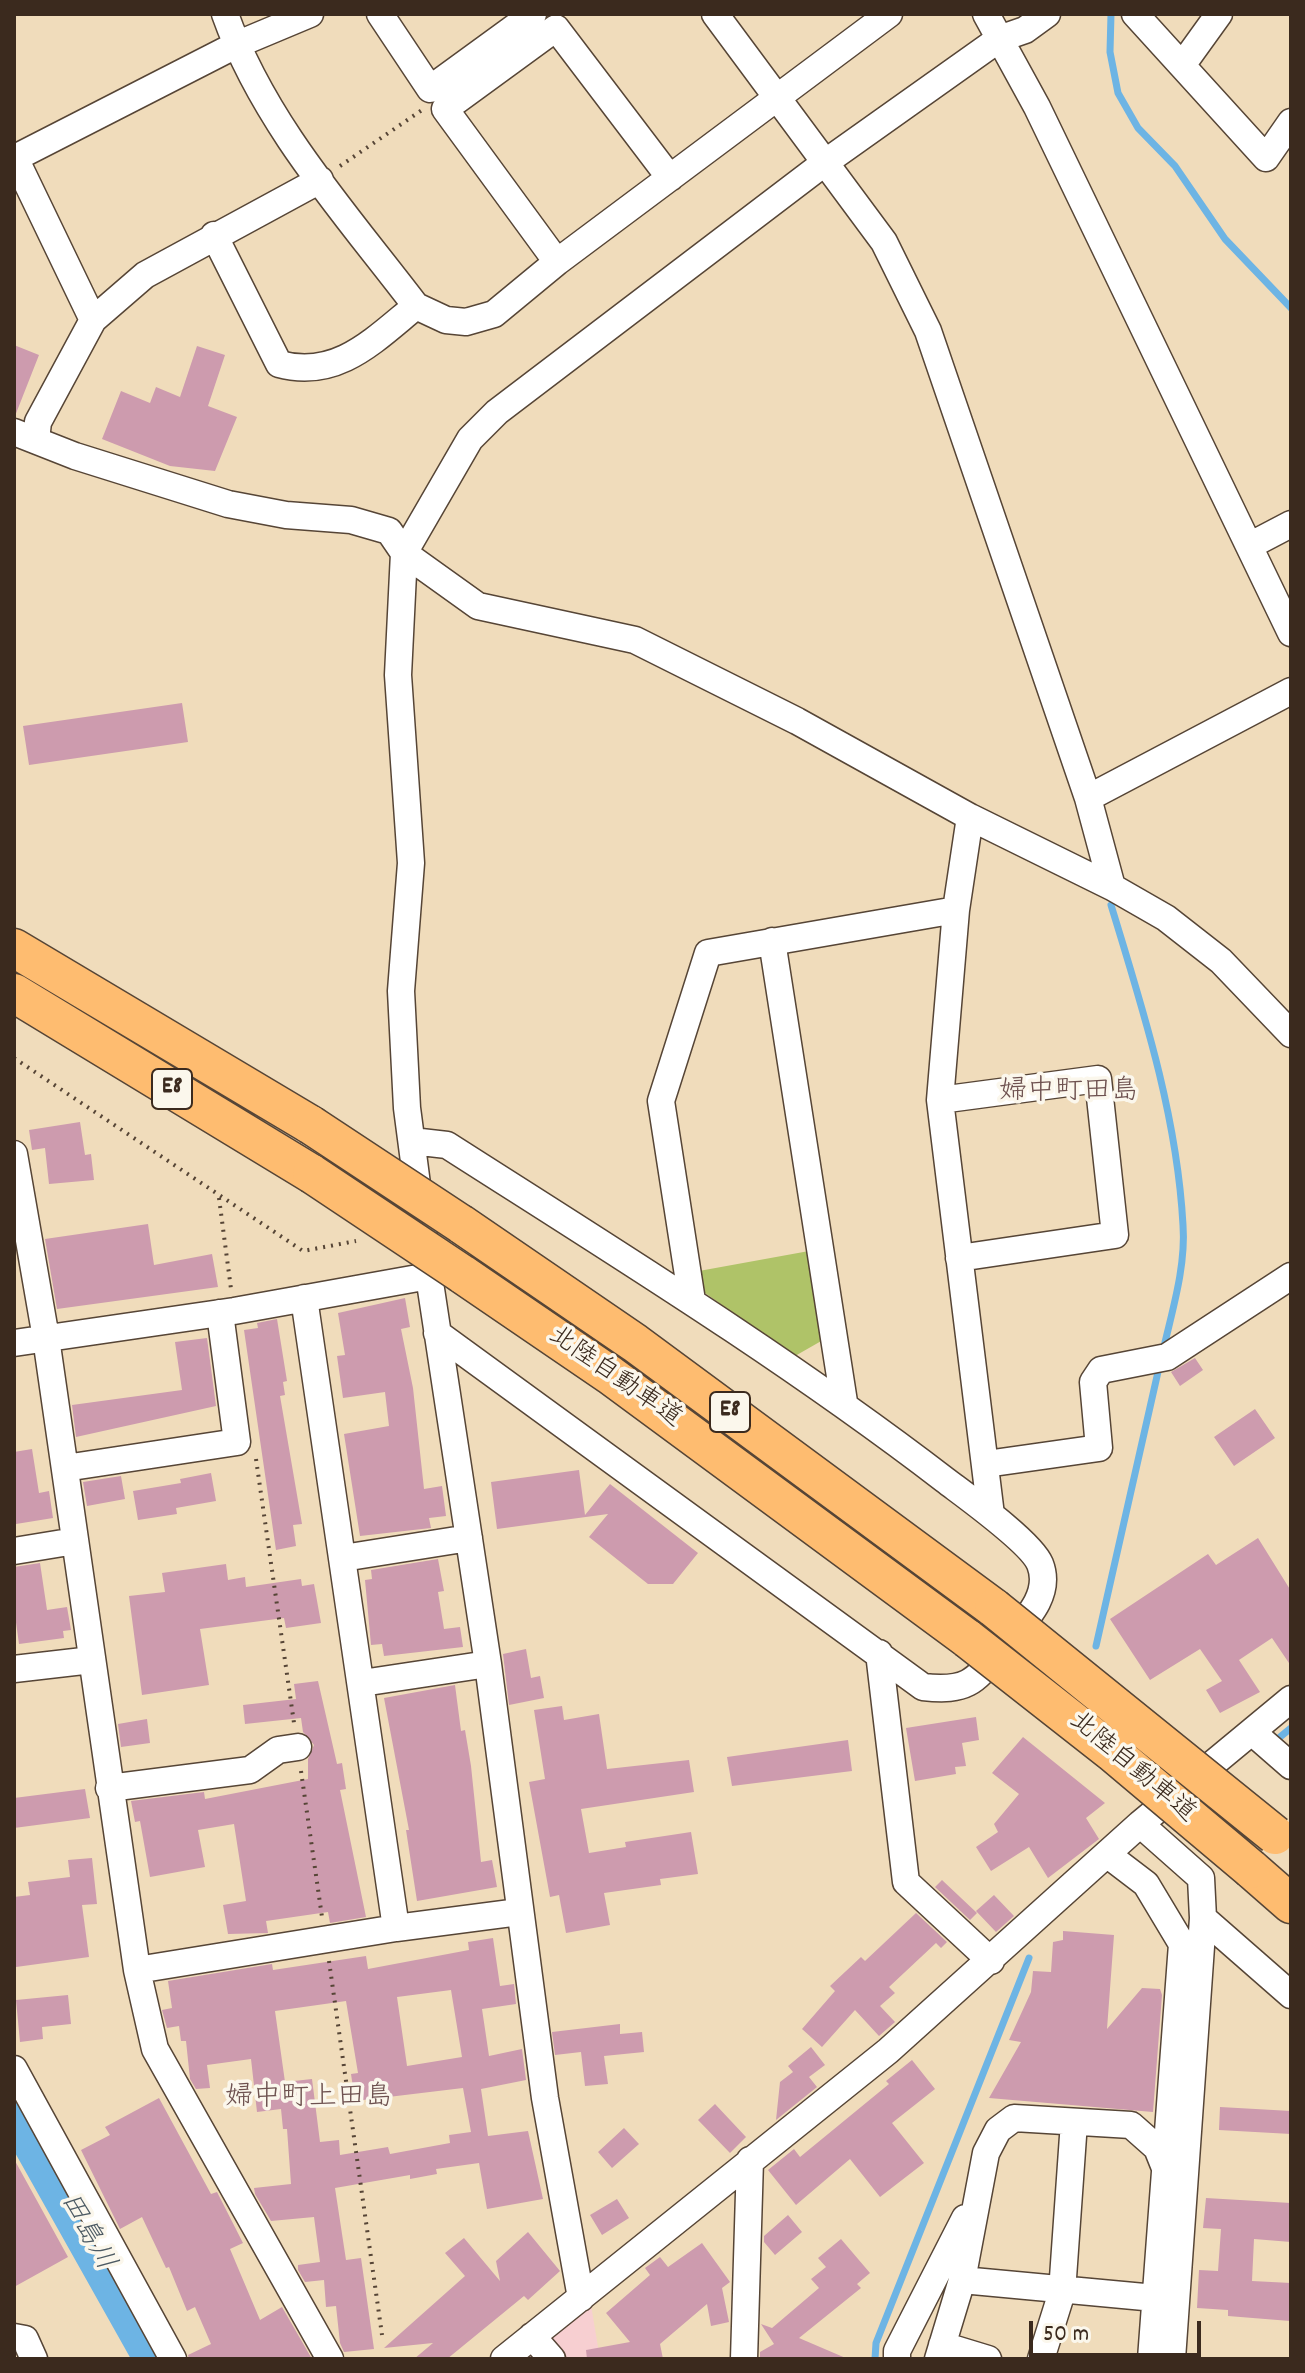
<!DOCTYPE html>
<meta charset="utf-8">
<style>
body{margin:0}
#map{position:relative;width:1305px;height:2373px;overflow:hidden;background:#f0dcbb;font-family:Dekko,sans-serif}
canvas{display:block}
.frame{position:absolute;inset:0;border:16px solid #3b2a1e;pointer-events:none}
.scale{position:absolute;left:1029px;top:2321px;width:172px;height:36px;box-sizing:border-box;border:4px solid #3b2a1e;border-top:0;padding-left:10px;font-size:24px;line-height:28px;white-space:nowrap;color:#3b2a1e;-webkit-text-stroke:6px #fbf7ec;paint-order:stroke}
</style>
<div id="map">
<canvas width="1305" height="2373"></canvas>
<div class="frame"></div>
<div class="scale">50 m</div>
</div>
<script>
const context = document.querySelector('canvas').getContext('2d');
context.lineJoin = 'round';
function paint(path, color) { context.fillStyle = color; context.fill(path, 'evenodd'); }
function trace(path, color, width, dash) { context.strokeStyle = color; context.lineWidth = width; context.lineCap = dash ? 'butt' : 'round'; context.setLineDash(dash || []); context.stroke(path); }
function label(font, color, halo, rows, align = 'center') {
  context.font = font + ' Dekko,"Klee One",sans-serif'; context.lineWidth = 7; context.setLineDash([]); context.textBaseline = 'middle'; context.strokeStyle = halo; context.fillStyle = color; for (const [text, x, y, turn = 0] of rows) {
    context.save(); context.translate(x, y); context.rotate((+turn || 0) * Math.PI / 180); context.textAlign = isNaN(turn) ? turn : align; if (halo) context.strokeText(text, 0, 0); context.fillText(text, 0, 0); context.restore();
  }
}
paint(new Path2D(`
 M591,2305L600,2359H526Z`), '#f7cfd1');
paint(new Path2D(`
 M809,1251L823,1340L795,1356L705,1293L699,1271Z`), '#afc368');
trace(new Path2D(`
 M1111,14L1110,52L1118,93L1138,128L1175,166L1225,239L1291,308
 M1111,905C1143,1010 1177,1115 1183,1225C1186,1267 1172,1311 1163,1351
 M1096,1646L1160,1363
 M1280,1737L1291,1728
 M875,2359L876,2343L1029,1958`), '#6db4e4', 7);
trace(new Path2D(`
 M14,2108L155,2359`), '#6db4e4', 42);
paint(new Path2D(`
 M14,345L39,355L15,416H14Z
 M197,346L225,355L208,406L237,417L215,471L170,466L102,439L121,391L150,403L156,387L180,397Z
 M182,703L188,742L29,765L23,726Z
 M80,1122L85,1155L91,1154L94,1180L49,1184L45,1148L32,1150L29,1130Z
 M148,1224L154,1265L212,1254L218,1287L57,1309L45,1239Z
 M405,1298L410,1327L401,1329L413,1388L424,1489L442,1486L446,1516L429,1518L431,1528L360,1536L344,1434L389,1426L385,1392L343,1398L337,1356L345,1355L338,1313Z
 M277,1319L287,1381L283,1382L285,1395L280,1396L302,1524L293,1525L296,1546L276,1550L244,1330L258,1328L257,1323Z
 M207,1338L216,1406L76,1437L72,1405L182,1390L175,1342Z
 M1195,1358L1203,1370L1180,1386L1171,1372Z
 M1255,1409L1275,1438L1234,1466L1214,1437Z
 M32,1449L39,1493L49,1491L53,1518L16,1524L14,1452Z
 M579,1470L585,1515L610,1484L698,1553L673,1584H648L589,1537L608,1514L497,1529L491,1482Z
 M211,1473L216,1501L176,1508L177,1514L138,1520L133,1491L181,1483L180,1479Z
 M121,1476L125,1499L87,1506L83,1482Z
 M1258,1538L1291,1591V1666L1272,1638L1239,1660L1260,1692L1220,1713L1206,1690L1222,1681L1200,1649L1150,1680L1110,1619L1208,1554L1216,1565Z
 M438,1559L444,1591L438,1592L444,1629L460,1627L463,1647L384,1656L382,1644L371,1645L365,1580L372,1579L371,1570Z
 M40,1563L47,1610L67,1607L71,1630L63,1631L64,1638L19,1644L14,1608V1567Z
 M226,1564L228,1580L245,1577L246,1587L301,1579L302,1586L314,1584L321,1623L286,1628L284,1618L200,1629L209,1685L142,1695L129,1596L165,1592L162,1573Z
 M526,1649L531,1678L540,1676L544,1698L509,1705L503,1654Z
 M318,1681L337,1764L342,1763L346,1789L340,1790L366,1917L330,1923L328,1912L266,1921L268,1933L228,1934L223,1905L246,1901L234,1824L198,1830L205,1867L150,1877L140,1821L135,1822L131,1801L204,1792L205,1799L308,1779V1759L314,1745L303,1732L301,1718L245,1724L243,1705L296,1699L294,1684Z
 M455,1685L461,1731L465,1730L471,1766L481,1862L492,1860L497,1887L417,1901L406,1830H409L384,1698Z
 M562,1706L564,1720L599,1714L607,1769L689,1760L694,1792L581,1809L589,1853L626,1847L625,1842L691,1832L698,1874L660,1879L661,1885L604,1893L610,1925L566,1933L559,1895L550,1897L529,1782L545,1779L534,1710Z
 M976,1717L979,1740L962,1743L966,1766L955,1767L956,1774L915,1781L906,1728Z
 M147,1719L150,1743L121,1747L118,1724Z
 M1023,1737L1105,1803L1086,1818L1099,1839L1048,1878L1029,1847L991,1871L976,1847L998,1832L994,1824L1019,1794L992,1773Z
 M848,1740L852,1771L732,1786L727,1757Z
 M85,1789L90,1818L14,1828V1798Z
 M92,1858L97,1904L82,1905L89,1957L16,1967L14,1897L30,1895L28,1882L70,1877L68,1860Z
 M942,1880L977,1913L970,1920L935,1887Z
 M994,1895L1014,1916L996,1932L976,1911Z
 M916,1913L947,1942L941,1948L936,1943L889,1987L895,1993L880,2006L895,2022L879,2036L855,2010L822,2047L802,2029L835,1991L830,1986L861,1957L865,1961Z
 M1063,1931L1114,1935L1107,2029L1142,1988L1160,1989L1162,1995L1153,2112L989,2098L1021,2042L1009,2040L1031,1992L1033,1971L1051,1972L1053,1942L1063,1940Z
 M493,1938L500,1986L514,1984L516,2004L482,2009L489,2056L522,2049L526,2080L481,2089L488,2136L528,2131L543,2199L487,2209L479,2163L436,2169L437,2174L410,2179V2175L335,2188L346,2260L361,2258L374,2349L344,2352L340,2343L336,2306L326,2307L324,2280L305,2282L298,2270V2265L320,2262L314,2217L271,2221L255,2194L254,2188L291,2184L287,2129H283L281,2109L257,2112L251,2059L207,2065L210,2088L196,2089L190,2079L186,2041H181L179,2026L167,2028L162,2010L172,2008L168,1981L272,1964L273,1970L366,1956L368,1969L469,1950L468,1942ZM451,1990L462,2057L407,2066L397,1997ZM346,2001L358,2073L351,2074L355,2101L463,2088L471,2132L449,2135L450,2143L390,2154L388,2147L340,2155L339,2140L320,2142L312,2079L285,2082L275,2011Z
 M68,1995L71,2024L42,2027L43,2039L20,2042L16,2000Z
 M620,2024V2034L642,2032L644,2052L604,2056L608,2084L585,2086L581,2052L555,2055L552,2032Z
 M811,2047L825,2065L809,2077L817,2087L776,2120L780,2082L793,2072L788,2066Z
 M912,2060L935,2089L892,2123L924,2163L880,2197L850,2159L796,2205L768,2170L794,2149L800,2157L889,2084L886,2081Z
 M159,2098L211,2194L217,2192L243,2243L230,2249L260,2320L282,2307L312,2359H189L188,2355L211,2344L195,2307L187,2311L169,2267L166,2268L142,2217L120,2229L81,2150L110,2135L105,2127Z
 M715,2104L746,2137L730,2153L698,2120Z
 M1220,2107L1291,2111V2134L1219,2130Z
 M624,2128L639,2144L612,2168L598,2152Z
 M14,2159L68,2257L14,2287Z
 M1206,2198L1291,2203V2242L1254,2239L1252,2281L1291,2283L1290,2321L1228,2316V2310L1197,2308L1199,2270L1218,2271L1221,2229L1203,2228Z
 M617,2199L629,2218L602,2235L590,2215Z
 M788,2215L802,2232L775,2255L764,2242V2236Z
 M528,2232L560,2271L528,2300L524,2296L447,2359H414L433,2343L384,2348L465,2276L445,2253L464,2238L500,2281L496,2261Z
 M841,2239L870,2273L857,2284L861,2288L799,2338L848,2359H760V2352L774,2344L761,2324L772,2328L819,2288L811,2279L826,2267L818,2258Z
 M702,2243L730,2282L722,2288L729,2322L711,2326L707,2304L660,2344L663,2359H587L586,2350L630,2342L606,2313L650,2275L645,2268L660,2257L668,2267Z`), '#cd9bae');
const minor = new Path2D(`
 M225,14C264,124 346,214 416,306L446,320L466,322L494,314L557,262L889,14
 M380,14L430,89L533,14
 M715,14L884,242L928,331L1088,798L1112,887
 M986,14L1037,107L1249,546L1291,524
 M1135,14L1266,158L1291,122
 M1183,64L1219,14
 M214,235L279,364C337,380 374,340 416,306
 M557,262L445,109L556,28L670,178
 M93,320L15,158L236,45L310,14
 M14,432L75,456L228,504L286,515L351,520L389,531L404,553L478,606L635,640L797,721L970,817L1112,887L1166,918L1221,961L1291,1034
 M36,440L38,422L93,320L145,275L320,180
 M1249,546L1291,633
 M1088,798L1291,691
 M970,817L956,910L940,1100L991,1515
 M772,941L844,1402
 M940,1100L1098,1079L1115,1235L959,1258
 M412,1141L447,1145C616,1253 786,1358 945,1480C966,1496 1031,1542 1040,1564C1053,1597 1021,1624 1002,1648C975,1681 969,1692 923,1687L437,1333
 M14,1154L46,1338L137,1970L155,2049L330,2359
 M304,1298L396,1928
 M692,1301L661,1101L708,953L956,910
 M14,1343L234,1311L429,1276
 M986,1464L1099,1448L1093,1382L1101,1370L1167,1357L1291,1276
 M65,1468L237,1442L220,1313
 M14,1551L75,1541
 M343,1558L469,1538
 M879,1653L906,1882L991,1961
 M14,1669L92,1660
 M362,1683L488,1664
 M1252,1732L1291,1766
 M109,1788L250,1770L278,1750L298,1747
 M1140,1824L1201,1878L1203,1918L1291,1995
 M1108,1855L1146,1884L1182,1944L1151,2359
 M137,1970L396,1928L519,1912
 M14,2069L173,2359
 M962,2280L1155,2298
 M581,2298L545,2098L488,1664L429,1276L407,1108L401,991L411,863L398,675L404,553L470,439L497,412L823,164L999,39L1025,30L1047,14
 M532,2336L552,2359
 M14,2337L25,2339L34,2359
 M942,2345L988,2359
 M504,2359L888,2051L1140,1824L1291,1699
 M744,2359L750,2160
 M897,2359V2351L965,2218
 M938,2359L962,2280L986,2153L998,2130L1014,2118L1131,2125L1157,2148L1165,2168
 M1041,2359L1062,2292L1074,2122
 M1172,2359L1203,1918`);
const highway = new Path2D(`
 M14,948L311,1125
 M14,993L312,1174
 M461,1224L635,1343L994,1608
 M462,1274L610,1375L968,1639
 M1251,1869L1291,1904`);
trace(minor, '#564536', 29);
trace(highway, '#564536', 41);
trace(new Path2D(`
 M340,166L422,110
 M14,1058L303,1251L356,1241
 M219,1198L231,1289
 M256,1459L294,1723
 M301,1771L322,1917
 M329,1961L382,2335`), '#564536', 4, [2, 6]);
trace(minor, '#fff', 26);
trace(highway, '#febc70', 38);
const highwayBridge = new Path2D(`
 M311,1125L461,1224
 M312,1174L462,1274
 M994,1608L1275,1835
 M968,1639L1112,1752L1251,1869`);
trace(highwayBridge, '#564536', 41, []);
trace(highwayBridge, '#febc70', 38);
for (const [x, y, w] of [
 [172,1089,40],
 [730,1412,40]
]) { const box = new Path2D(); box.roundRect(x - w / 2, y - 20, w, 40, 6); context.fillStyle = '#fbf7ec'; context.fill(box); trace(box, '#3b2a1e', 2); }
label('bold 24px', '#3b2a1e', null, [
 ["E8",172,1089],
 ["E8",730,1412]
]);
label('26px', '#3b2a1e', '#fbf7ec', [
 ["北陸自動車道",614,1379,35],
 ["北陸自動車道",1131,1769,40]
]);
label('28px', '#6e5250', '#fbf7ec', [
 ["婦中町田島",1069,1094],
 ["婦中町上田島",309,2100]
]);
label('italic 28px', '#4c5a63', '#fbf7ec', [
 ["田島川",85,2233,61]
]);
</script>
